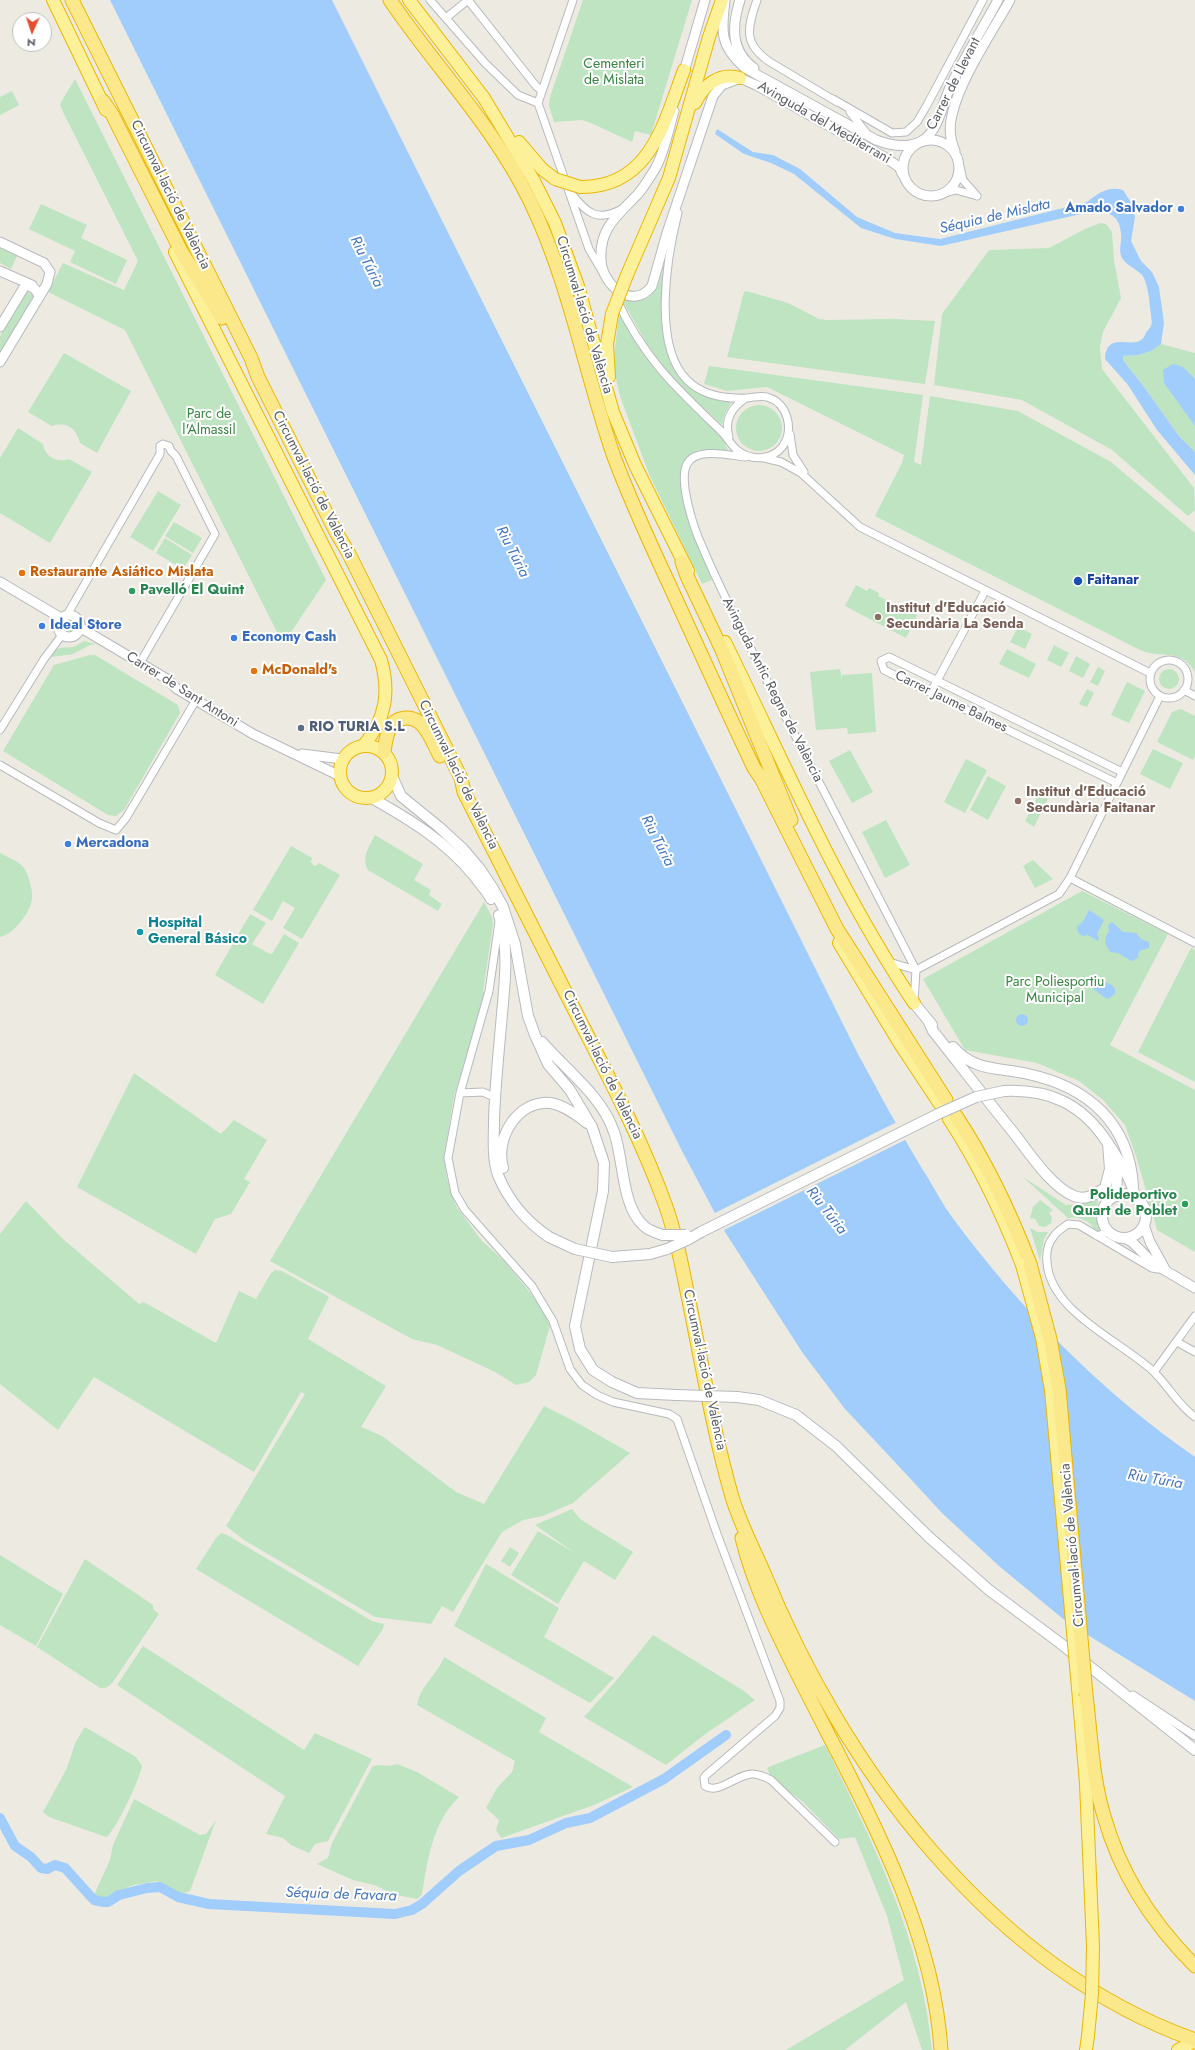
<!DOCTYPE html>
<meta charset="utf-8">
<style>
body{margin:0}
#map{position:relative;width:1195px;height:2050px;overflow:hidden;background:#edebe1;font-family:Jost,sans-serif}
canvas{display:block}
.north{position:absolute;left:12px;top:12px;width:40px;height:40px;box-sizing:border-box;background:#fff;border:1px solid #bdbec0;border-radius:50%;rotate:183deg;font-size:11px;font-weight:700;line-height:16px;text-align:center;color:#5a5d62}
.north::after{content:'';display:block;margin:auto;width:14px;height:18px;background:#e64d2e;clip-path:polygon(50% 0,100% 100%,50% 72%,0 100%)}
</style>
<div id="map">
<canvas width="1195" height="2050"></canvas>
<div class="north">N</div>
</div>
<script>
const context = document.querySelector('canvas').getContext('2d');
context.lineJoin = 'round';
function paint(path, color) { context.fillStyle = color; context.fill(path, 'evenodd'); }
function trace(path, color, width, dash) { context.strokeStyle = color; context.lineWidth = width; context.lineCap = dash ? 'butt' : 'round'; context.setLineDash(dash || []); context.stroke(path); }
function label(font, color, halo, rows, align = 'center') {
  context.font = font + ' Jost,sans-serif'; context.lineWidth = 4; context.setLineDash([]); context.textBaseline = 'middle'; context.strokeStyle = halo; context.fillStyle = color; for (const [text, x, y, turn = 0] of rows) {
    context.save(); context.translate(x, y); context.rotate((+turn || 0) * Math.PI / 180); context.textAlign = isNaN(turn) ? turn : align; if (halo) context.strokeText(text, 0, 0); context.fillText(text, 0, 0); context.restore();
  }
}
paint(new Path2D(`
 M583,0H692L651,135L635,131L632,142L591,123L582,120L554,122L549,106L550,97Z
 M75,79L326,580L283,644L125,330L48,292L63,263L124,290L138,261L62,110L60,104Z
 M12,91L19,105L0,115V97Z
 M41,204L87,225L81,238L127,260L116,284L70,262L75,251L29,229Z
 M1101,223L1106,224L1112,232L1114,261L1121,298L1103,332L1100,347L1102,369L1194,488L1195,510L1188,516L1112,450L1022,400L934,385L942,314L989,250L1049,248L1087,228Z
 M0,247L17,256L11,269L0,263Z
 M663,268C660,326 657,396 732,401L725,414L722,425L674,380L653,355L621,298C649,307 657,294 663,268Z
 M27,291L36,297L0,356V336Z
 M746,291L788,303L819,319L826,320L893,319L935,321L925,384L727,357L744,292Z
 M619,314L640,348L658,372L722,437L728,450H698L686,458L681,471L682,481L696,538L712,580L702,584L649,474L620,396L614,370V357Z
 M1161,344L1195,353V452L1179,436L1142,384L1123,360V356L1139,355L1151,351Z
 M64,353L131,391L97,453L80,443C77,429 67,421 52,426L28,412Z
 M709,366L923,395L914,462L921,465L930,396L1018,411L1111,462L1195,533V672C1179,646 1162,660 1140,650L875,516L902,463L904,455L767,387L727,391L704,384Z
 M736 428a23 23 0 1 1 46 0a23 23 0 1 1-46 0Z
 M18,428L43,444C45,457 57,463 69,459L92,472L50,543L0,513V458Z
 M158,491L181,505L153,551L130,537Z
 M174,522L202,538L193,553L165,536Z
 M165,538L192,555L183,569L156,553Z
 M856,585L867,591L869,588L879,593L878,596L917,615L906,638L845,606Z
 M61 626a8 8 0 1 1 16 0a8 8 0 1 1-16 0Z
 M1018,627L1032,634L1025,649L1010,642Z
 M84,641L96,644L90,645L73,654L51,657C59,644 60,649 72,647C76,646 80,643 84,641Z
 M1054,645L1069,653L1061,667L1047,660Z
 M1007,649L1036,664L1029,678L999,664Z
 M90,655H95L178,705L180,713L124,810L116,816L108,815L3,751L54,665Z
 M1076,656L1090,664L1083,678L1069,671Z
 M1098,667L1105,671L1098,686L1090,682Z
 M1159 679a10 10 0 1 1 20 0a10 10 0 1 1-20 0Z
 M840,669L842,680V675L872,673L876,732L848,734L847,728L816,730L810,672Z
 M1127,682L1145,691L1129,723L1111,715Z
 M1087,689L1094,693L1087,707L1079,704Z
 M1181,709L1195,716V755L1193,760L1157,742L1172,712Z
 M1153,749L1183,763L1170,789L1140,774Z
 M850,750L873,792L852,803L829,761Z
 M966,759L987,770L965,813L944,802Z
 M988,776L1006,786L988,820L970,810Z
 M1039,794L1048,799L1034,827L1025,821Z
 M886,820L910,865L885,878L862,832Z
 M375,835L423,864L414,880L431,890L429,895L442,904L438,911L368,870C361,857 369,847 375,835Z
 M291,846L312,858L311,862L313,865L316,866L319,863L340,875L302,939L283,928L295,908L283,901L272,921L253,910Z
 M0,853C7,857 19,861 24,868C28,874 33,890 32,898C32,911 13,935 0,937Z
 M1033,860L1053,879L1035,888L1023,866Z
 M1082,891L1168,934L1110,1045L1195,1090V1252L1157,1230L1137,1159L1125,1125L1103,1100L1079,1081L1037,1063L965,1050L923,979Z
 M484,902L492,917L493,924L483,992H486L454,1096L444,1159L447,1179L456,1206L482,1241L504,1261L525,1286L542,1309L550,1326L536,1375L529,1382L516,1385L495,1372L437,1345L412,1339L270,1261Z
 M250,914L266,923L252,944L268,953L272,954L284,934L299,943L263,1004L215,975Z
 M1191,948L1195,950V1082L1138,1052Z
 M134,1073L221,1134L234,1120L267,1140L244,1179L250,1182L231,1214L215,1219L196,1254L77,1187Z
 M1023,1177L1066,1205L1080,1204L1098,1200L1096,1219L1101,1232L1094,1229C1090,1220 1077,1216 1068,1218Z
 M1040,1200L1053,1210L1049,1213L1052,1217L1051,1223L1045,1227L1039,1226L1035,1219L1030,1218L1033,1207Z
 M26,1201L63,1239L139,1304L144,1302L216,1343L239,1291L256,1299L271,1273L275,1270L282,1271L324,1294L329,1297L308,1339L386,1386L361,1427L382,1436L456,1492L484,1504L544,1406L576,1422L630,1453L573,1503L543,1516L523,1520L502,1532L453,1612L442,1606L431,1624L375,1617L244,1540L226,1526L305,1394L301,1392L254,1472L94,1377L58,1430L0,1384V1234Z
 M1030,1228L1038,1232H1048L1044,1239L1040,1261Z
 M572,1509L580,1519L633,1552L615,1580L584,1561L558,1604L511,1575L538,1531L575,1553L535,1525Z
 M221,1533L227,1535L372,1621L384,1624L383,1629L358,1666L196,1569L216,1538Z
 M510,1547L519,1553L510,1567L501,1561Z
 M0,1555L63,1594L36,1646L0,1625Z
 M85,1559L153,1605V1609L159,1614L117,1676C112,1683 109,1689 100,1688L37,1647Z
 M486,1564L559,1608L544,1637L614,1678L590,1703L454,1626Z
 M653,1635L744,1691L755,1700L704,1735L666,1765L584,1717L615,1682Z
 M143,1646L304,1750L315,1733L372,1759L328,1841L315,1844L309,1853L291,1845L283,1838L266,1834L285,1796L117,1685Z
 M444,1657L546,1718L539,1732L633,1787L594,1805L501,1838L496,1830L499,1820L486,1808L497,1788L512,1772L515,1761L417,1705C420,1686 438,1674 444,1657Z
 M85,1727L136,1757L142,1766C141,1776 114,1835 106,1837L49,1817L43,1812L67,1768L75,1743Z
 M825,1745C874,1845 921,1937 932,2050H922L906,2002L845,2050H786L904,1980L887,1916L855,1837L839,1839L803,1802L771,1778L767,1768L771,1766Z
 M397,1764L417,1772L459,1797C432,1823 428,1859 422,1894L418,1899L396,1895L374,1885L353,1880L317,1864L328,1858L332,1843L372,1767C380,1763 388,1768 397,1764Z
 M134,1799L200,1835L206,1834L216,1820L190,1891L184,1893L177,1892L157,1881L134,1885L115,1892L105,1899L98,1898L94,1895L110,1860L113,1845Z`), '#bee4c1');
paint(new Path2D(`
 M110,0H332L858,1054C881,1096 903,1138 928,1178C936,1191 943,1205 952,1217C1020,1309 1101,1392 1195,1457V1701L1068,1623L999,1566L942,1513L893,1460L845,1409L802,1352L725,1232L682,1151Z
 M717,129L753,152L773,155L800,169L857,217L895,233L940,239L1087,202C1099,193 1108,186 1123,190L1132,204L1135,217L1131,241L1141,261L1152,272L1159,287L1164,323L1161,344L1151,351L1139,355L1123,356V360L1142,384L1179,436L1195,452V475L1157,430L1128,385L1105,359C1106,331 1131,348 1141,340C1145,338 1145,333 1148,330C1151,327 1151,326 1152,322C1150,311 1149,281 1141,274C1136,269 1126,265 1122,258C1118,250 1122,242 1121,234C1120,216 1110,212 1094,211L941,246L895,239L861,228L794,174L771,163L744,154L715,134Z
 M1173,364L1183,367L1195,379V426L1164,383L1163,370Z
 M1089,910L1104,920L1097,934L1099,938L1098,941L1088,935L1082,936L1078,932L1077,927L1084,920Z
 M1112,922L1123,932L1136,933L1141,939L1149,942V948L1139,951L1138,958L1131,961L1118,953L1110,952L1105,943L1106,936L1109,931L1108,925Z
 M1097,978L1112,985L1115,989V994L1108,999C1103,997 1094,990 1091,986V982Z
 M1016 1020a6 6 0 1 1 12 0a6 6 0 1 1-12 0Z`), '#a1cdfd');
paint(new Path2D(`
 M897,1122L907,1139L722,1231L713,1214Z`), '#edebe1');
trace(new Path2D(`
 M0,1818L15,1846L31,1857L41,1868L47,1869L55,1865L65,1868L94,1900L104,1902H108L119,1895L147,1888L160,1887L178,1897L209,1904L395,1914L412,1910L422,1904L459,1871L496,1846L529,1840L566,1823L590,1818L664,1779L726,1735`), '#a1cdfd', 10);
const minor = new Path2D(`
 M430,0L485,63L518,95L538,103
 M757,0C747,28 743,44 770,62L837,102
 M446,18L468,0L536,86L542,91
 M833,99L892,133L906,132L917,122L927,105L983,0
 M538,103L589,249L602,271
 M538,103L573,0
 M850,112L868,135
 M960,167L963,180L977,196
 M947,192L956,190L974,195
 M572,194C587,214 598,222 622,209
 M617,300C643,357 675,387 719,429C726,435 730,444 737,450C750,461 772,461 783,446C794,429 788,403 767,397C759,395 753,398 746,398C725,399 702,395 687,380C652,345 667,256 678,213
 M790,434L793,455L804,472
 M729,437C724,420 732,407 746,398
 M745,457C729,455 696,447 687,464C678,481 694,529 702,546C721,592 745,636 767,681C816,778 866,874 916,970
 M764,458L781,462L801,473L860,527L1150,673
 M67,615L160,454
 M1150 679a19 19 0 1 1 38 0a19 19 0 1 1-38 0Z
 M140,663L215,534L176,456L171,451L169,446L163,444L160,446V454
 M1184,690L1195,696
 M931,692L985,591
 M0,730L44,659L62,635
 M0,765L99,823L116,830L126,818L196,700
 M1117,783L884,670L881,661L889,657L1122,772
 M1070,878L1195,943
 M499,922L489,991L460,1093L448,1158L455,1193L465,1210L532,1286L553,1321L570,1369L582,1385L597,1395L613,1402L669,1414L677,1419L717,1534L780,1701V1708L775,1716L706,1775L704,1778L705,1786C719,1795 738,1773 753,1774C759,1774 765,1777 771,1780L835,1842
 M889,962L916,970
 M916,970L1059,894L1070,878L1160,696
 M914,1002L916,970
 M460,1093L483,1092L494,1097
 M1097,1236L1108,1232
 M1158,1269L1152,1268L1079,1225L1068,1224C1063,1228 1057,1231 1054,1236C1048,1243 1046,1253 1047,1262C1050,1312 1121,1341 1154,1372C1169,1387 1178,1405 1195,1417
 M1177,1342L1195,1352
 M1154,1372L1195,1316
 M1133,1695L1195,1736`);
const tertiary = new Path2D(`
 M740,0C732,25 730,51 754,68
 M725,1C721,32 720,46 745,68L876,140C892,146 911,150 926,138C940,126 943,100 952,83C966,55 983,28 998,0
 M683,75L705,0
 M674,111C669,128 664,154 655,169C650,177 644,187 638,194C618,215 599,228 601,260C602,285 633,311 652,286L667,233L713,96L722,85L740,78L758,86L886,158L899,167L903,175
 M903 168a28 28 0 1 1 56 0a28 28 0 1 1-56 0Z
 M955,151C950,140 949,127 952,115C959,81 992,32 1010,0
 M0,242L44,263L50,272L47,284L0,362
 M0,271L32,285
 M0,327L26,284L35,289L39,296
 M0,582L61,618
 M58 626a11 11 0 1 1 22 0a11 11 0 1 1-22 0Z
 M81,628L167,679L177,689L253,734L340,776
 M302,754L342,759
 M1144,1225L1150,1242L1165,1269
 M1124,1238L1132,1242L1154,1264L1195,1288`);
const secondary = new Path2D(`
 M392,776L401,796L439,827L463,849L480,869L492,887L503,907L515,944L528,1016L535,1035L548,1064L570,1090L592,1127L604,1163L603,1191L575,1326L580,1349L593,1370L612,1382L637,1393L676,1395
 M370,797C409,819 446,841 475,877C480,884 487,891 491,899
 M499,915C509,947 505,981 502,1014C499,1050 495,1085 494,1120C494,1138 492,1158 498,1175C508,1200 527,1222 549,1237
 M914,1003L932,1025
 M928,1020L933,1031C960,1065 986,1099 1013,1132C1028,1151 1051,1187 1074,1196C1086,1201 1095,1194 1105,1188L1110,1169L1108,1143
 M542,1042C566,1070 602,1096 614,1132C624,1159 621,1206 644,1226C649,1231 657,1233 663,1235
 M953,1047C975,1072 998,1067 1028,1074C1088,1087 1129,1123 1133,1186
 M1004,1091C1050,1089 1082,1104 1107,1142C1119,1160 1131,1178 1136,1199
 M1113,1158L1117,1176L1116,1196
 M503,1168C495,1141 514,1106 543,1103C557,1101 576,1114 587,1123
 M1102 1216a22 22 0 1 1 44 0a22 22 0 1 1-44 0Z
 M687,1240L701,1232L938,1114
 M612,1257L650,1254L667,1249
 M737,1397L759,1400L796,1415L836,1446L930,1538L989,1590L1060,1643L1195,1750`);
const trunk = new Path2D(`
 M53,0L106,110
 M409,0L484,98L534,181L555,223L578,286L613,412L635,465L688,571
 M695,103C704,85 719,72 740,78
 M519,142L542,169L555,179
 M580,187C650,188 664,123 684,70
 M175,252L381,660C390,692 386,719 364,745
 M627,275L669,178L709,37L722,0
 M609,377L607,344L612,314
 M725,642C785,764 838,890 914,1003
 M340 772a26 26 0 1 1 52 0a26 26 0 1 1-52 0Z
 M839,943L900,1044L939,1103
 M949,1119C979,1165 1002,1213 1022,1265
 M1078,1688L1086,1784L1093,1946
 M1086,2050L1088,2036
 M1178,2050L1195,2041`);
const motorway = new Path2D(`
 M72,0L251,358L258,377L336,532L348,552L461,778L464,792C502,866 539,940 576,1013C608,1076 641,1138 665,1204C677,1237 683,1272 690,1306C703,1370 714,1434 732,1497C740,1523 753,1548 764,1573C843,1767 991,1967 1195,2040
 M390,0C436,68 493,125 530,201C569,281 584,369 613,454C629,498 649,541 669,584C697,645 725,707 754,768L761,778L837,929L946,1100
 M103,101L112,114L181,251L222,318
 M682,562L687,576L722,650L791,820
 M384,752C386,737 388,718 407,718C411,718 415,719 419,722C429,730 434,745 440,756
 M956,1116C987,1163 1010,1212 1030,1264
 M742,1538C754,1587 777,1633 799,1677C857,1793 933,1919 941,2050
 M1086,1695C1091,1735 1092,1777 1104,1816C1120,1873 1153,1924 1195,1966`);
trace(minor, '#b7b9be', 9);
trace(tertiary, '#b7b9be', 11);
trace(secondary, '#b7bac0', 12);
trace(trunk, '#eab604', 14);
trace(motorway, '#eab604', 15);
trace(minor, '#fff', 7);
trace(tertiary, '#fff', 9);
trace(secondary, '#fff', 10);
trace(trunk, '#fcf098', 12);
trace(motorway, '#fbe88a', 13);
const secondaryBridge = new Path2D(`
 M938,1114L976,1097L1004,1091
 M663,1235H686
 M549,1237L575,1249L612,1257
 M667,1249L687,1240
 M676,1395L737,1397`);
const trunkBridge = new Path2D(`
 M555,179L580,187
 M612,314L627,275
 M1022,1265L1042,1338L1051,1390L1078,1688
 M1088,2036L1092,1994L1093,1946`);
const motorwayBridge = new Path2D(`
 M1030,1264L1050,1339L1059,1389L1086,1695`);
trace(secondaryBridge, '#b7bac0', 12, []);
trace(trunkBridge, '#eab604', 14, []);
trace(motorwayBridge, '#eab604', 15, []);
trace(secondaryBridge, '#fff', 10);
trace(trunkBridge, '#fcf098', 12);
trace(motorwayBridge, '#fbe88a', 13);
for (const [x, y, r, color] of [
 [1181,209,4,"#3f7fe0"],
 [22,573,4,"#e8710a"],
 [1078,581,5,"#1a4fb4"],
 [132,591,4,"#2e9e5b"],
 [878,617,4,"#8d6e63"],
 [42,626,4,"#3f7fe0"],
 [234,638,4,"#3f7fe0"],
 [254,671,4,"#e8710a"],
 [301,728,4,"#5c6f8a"],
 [1018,801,4,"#8d6e63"],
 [68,844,4,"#3f7fe0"],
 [140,932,4,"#0f9aa8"],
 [1185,1204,4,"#2e9e5b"]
]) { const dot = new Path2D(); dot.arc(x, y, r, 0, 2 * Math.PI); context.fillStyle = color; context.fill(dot); trace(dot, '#fff', 1.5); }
label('14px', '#368541', '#fff', [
 ["Cementeri",614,65],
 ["de Mislata",614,81],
 ["Parc de",209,415],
 ["l'Almassil",209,431],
 ["Parc Poliesportiu",1055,983],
 ["Municipal",1055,999]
]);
label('14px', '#5a5d62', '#fff', [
 ["Carrer de Llevant",954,84,-63],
 ["Avinguda del Mediterrani",824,123,30],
 ["Circumval·lació de València",170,195,64],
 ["Circumval·lació de València",584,315,73],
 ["Circumval·lació de València",313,485,63],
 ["Carrer de Sant Antoni",182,690,32],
 ["Avinguda Antic Regne de València",772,690,63],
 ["Carrer Jaume Balmes",951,702,26],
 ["Circumval·lació de València",458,775,64],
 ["Circumval·lació de València",602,1065,64],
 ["Circumval·lació de València",704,1370,78],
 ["Circumval·lació de València",1073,1545,-95]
]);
label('bold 14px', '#366cbe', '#fff', [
 ["Amado Salvador",1173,209,"right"],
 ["Ideal Store",50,626],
 ["Economy Cash",242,638],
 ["Mercadona",76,844]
], 'left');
label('bold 14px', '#c56008', '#fff', [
 ["Restaurante Asiático Mislata",30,573],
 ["McDonald's",262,671]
], 'left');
label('bold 14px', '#164399', '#fff', [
 ["Faitanar",1087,581]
], 'left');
label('bold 14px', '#27864d', '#fff', [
 ["Pavelló El Quint",140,591],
 ["Polideportivo",1177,1196,"right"],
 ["Quart de Poblet",1177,1212,"right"]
], 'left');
label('bold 14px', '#785e54', '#fff', [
 ["Institut d'Educació",886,609],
 ["Secundària La Senda",886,625],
 ["Institut d'Educació",1026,793],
 ["Secundària Faitanar",1026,809]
], 'left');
label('bold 14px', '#4e5e75', '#fff', [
 ["RIO TURIA S.L",309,728]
], 'left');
label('bold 14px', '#0d838f', '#fff', [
 ["Hospital",148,924],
 ["General Básico",148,940]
], 'left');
label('italic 15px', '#4475c0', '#fff', [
 ["Séquia de Mislata",995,217,-13],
 ["Riu Túria",366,262,63],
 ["Riu Túria",512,552,63],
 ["Riu Túria",657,841,63],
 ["Riu Túria",826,1211,52],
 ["Riu Túria",1155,1480,10],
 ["Séquia de Favara",341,1895,2]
]);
</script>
